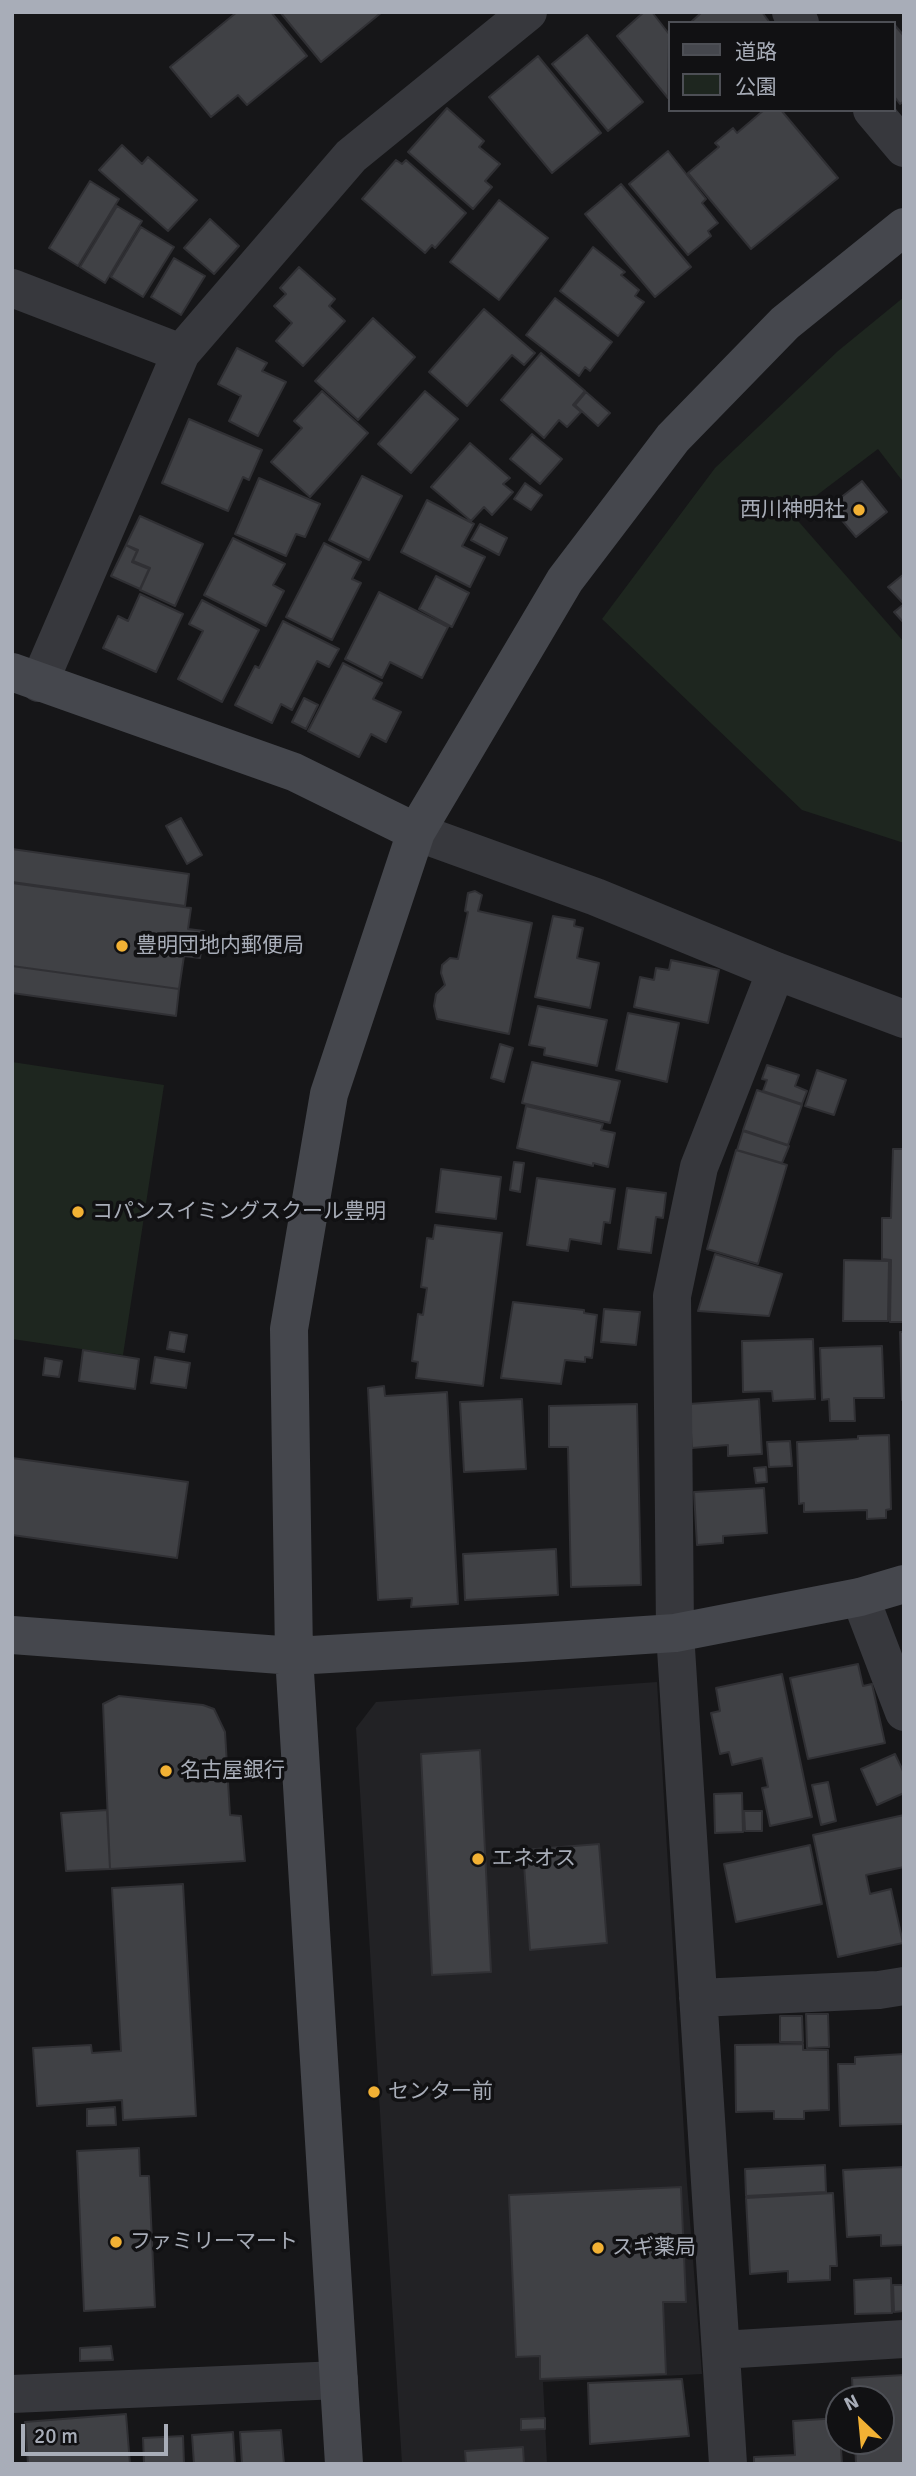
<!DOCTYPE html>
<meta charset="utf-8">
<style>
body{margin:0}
#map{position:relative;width:916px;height:2476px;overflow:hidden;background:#161618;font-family:Signika,"Noto Sans JP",sans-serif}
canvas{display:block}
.frame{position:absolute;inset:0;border:14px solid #a8adb8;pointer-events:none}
.legend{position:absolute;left:668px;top:21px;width:228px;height:91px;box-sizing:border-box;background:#111113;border:2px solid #4d4f55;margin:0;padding:9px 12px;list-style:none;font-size:21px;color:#a8adb8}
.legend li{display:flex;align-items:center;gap:14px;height:35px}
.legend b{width:35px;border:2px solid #4d4f55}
.north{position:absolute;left:825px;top:2385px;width:70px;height:70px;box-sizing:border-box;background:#111113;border:2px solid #4d4f55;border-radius:50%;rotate:334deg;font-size:19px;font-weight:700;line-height:28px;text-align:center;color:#a8adb8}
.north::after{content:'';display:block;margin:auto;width:24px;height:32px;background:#f2b134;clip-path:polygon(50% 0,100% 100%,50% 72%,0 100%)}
.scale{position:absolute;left:21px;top:2424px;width:147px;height:32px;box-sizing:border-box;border:4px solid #a8adb8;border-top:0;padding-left:9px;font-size:21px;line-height:24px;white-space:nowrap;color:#a8adb8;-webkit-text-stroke:5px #111113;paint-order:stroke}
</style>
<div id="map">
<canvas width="916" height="2476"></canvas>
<div class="frame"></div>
<ul class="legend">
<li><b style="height:9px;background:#45474d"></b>道路</li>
<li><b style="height:19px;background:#1e261f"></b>公園</li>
</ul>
<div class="north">N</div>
<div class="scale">20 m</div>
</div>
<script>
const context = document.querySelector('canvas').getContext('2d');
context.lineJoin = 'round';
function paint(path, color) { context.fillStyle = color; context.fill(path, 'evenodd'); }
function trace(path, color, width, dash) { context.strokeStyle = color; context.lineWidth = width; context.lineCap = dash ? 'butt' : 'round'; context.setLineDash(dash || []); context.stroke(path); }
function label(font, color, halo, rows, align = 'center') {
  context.font = font + ' Signika,"Noto Sans JP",sans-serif'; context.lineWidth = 7; context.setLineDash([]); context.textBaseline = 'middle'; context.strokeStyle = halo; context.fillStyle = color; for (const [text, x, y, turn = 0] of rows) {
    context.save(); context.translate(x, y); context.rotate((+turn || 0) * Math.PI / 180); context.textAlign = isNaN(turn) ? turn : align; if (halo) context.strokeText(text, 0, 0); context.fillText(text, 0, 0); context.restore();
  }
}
paint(new Path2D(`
 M657,1682L687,2183L702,2374L543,2382L547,2464H402L356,1728L376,1702Z`), '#222225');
paint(new Path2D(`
 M904,297V483L878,449L792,514L904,642V843L802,810L602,619L715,468L838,351Z
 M12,1062L164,1085L123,1355L12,1339Z`), '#1e261f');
const building = new Path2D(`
 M237,12H271L307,56L247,105L238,95L211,117L170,67Z
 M280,12H382L321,62Z
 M644,12H652L669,34L668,98L617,36Z
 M702,12H762L770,23H690Z
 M893,23L904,36V101L900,104L893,95Z
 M587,35L643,102L608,131L552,64Z
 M538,56L601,133L552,173L489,97Z
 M447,108L484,141L479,147L500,164L485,181L492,187L473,209L408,152Z
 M764,110H781L838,178L751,249L688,173L719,147L715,143L733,128L737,133Z
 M122,145L142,164L148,157L197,200L168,231L99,170Z
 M668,151L706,199L702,203L718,223L708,231L711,236L688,255L629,184Z
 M396,160L402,164L406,160L466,213L435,248L432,245L425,253L362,199Z
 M90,181L119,199L78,266L49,248Z
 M621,184L691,267L655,297L585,214Z
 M499,200L548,238L499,300L450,262Z
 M117,206L142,221L105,283L80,267Z
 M210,219L239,246L214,274L184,248Z
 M141,227L174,247L143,297L111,277Z
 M593,247L625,272L621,275L639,290L635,296L644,302L618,336L560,291Z
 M174,258L205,276L181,315L151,297Z
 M299,267L335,299L329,306L345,321L303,366L276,341L292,323L274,306L286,294L280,288Z
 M555,298L612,342L590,371L585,367L579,376L526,335Z
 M484,309L535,353L524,365L512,355L467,406L429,372Z
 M373,318L415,357L358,420L315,381Z
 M237,348L267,363L262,371L286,382L258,436L229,421L241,396L218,384Z
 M541,353L585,391L573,405L581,412L567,427L559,420L544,438L501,400Z
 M322,391L368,433L310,497L271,462L302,428L294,421Z
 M425,391L458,419L411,473L378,444Z
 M586,392L610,413L598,426L575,405Z
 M189,419L262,450L249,480L243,477L228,511L162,483Z
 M532,434L562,459L540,484L510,459Z
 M470,443L510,478L503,484L513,492L492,515L484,507L471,521L431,487Z
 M362,476L402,496L369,560L329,540Z
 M259,478L320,504L305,537L296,534L286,556L235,534Z
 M862,481L887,512L856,537L830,506Z
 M525,483L542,495L531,510L514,499Z
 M427,500L474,524L462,546L485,557L470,587L401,552Z
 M140,516L203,544L175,606L140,590L150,568L133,561L138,550L126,545Z
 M480,524L507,538L499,555L471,540Z
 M233,538L285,564L273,585L284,591L266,626L204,595Z
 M324,543L361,562L352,579L361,583L332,640L286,617Z
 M126,545L137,551L132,562L149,569L140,589L111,576Z
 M904,574V623L894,612L904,604L888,587Z
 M436,576L469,593L452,627L419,609Z
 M379,592L448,627L422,678L390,662L382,678L345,659Z
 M140,594L183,614L156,672L103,648L118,616L128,621Z
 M202,600L259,630L222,702L178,679L203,631L189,624Z
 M283,621L339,649L329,667L317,661L292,710L281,704L272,723L235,705L255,666L259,668Z
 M343,663L382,683L373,699L401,712L386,742L371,734L359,757L308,731Z
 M304,698L318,705L306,729L292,722Z
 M181,818L202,855L187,864L166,826Z
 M12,849L189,874L185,906L12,882Z
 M12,883L191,908L188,929L204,931L200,958L184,956L179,989L12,966Z
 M475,891L482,895L478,911L532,923L509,1034L437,1019L434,1006L436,994L445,985L441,973L442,965L450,958L458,959L468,912L465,911L468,893Z
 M553,916L575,920L574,926L583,928L577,958L599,963L590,1008L535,997Z
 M671,960L719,970L708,1023L634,1007L640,977L654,980L656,968L669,970Z
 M12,966L179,989L176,1016L12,993Z
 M538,1006L607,1020L597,1066L544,1055L545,1048L529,1045Z
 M628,1013L679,1023L667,1082L616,1070Z
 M500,1044L513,1048L504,1082L491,1078Z
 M532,1062L620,1081L610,1123L522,1103Z
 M767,1065L799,1075L795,1086L807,1091L802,1104L763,1091L767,1080L762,1079Z
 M817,1070L846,1080L834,1115L805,1106Z
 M757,1090L802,1105L788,1145L743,1130Z
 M526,1106L603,1124L601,1130L615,1133L608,1167L593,1163V1166L517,1148Z
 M743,1131L789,1146L782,1163L737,1150Z
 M893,1149H904V1322H890L891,1260L882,1259V1218H891Z
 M736,1150L787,1165L758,1264L707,1249Z
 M514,1162L524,1163L520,1192L510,1190Z
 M441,1169L501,1177L496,1219L436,1212Z
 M537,1178L615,1189L610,1223L604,1222L601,1244L570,1239L568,1251L527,1245Z
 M627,1188L666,1193L663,1218L656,1217L651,1253L618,1249Z
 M435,1225L502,1233L483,1386L416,1378L418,1362L412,1361L418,1314L423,1315L427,1288L421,1287L427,1238L433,1239Z
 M715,1254L782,1274L769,1316L698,1311Z
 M844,1260L889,1261L888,1321H843Z
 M513,1302L584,1310V1313L597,1315L592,1358L585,1357V1362L565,1360L561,1384L501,1378Z
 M604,1309L640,1312L636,1345L601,1342Z
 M170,1332L187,1335L184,1352L167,1349Z
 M900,1332H904V1400H902Z
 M813,1339L815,1399L773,1401L772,1391L743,1392L742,1341Z
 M882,1346L884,1398H854L855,1421H830L829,1399L822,1400L820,1348Z
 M83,1350L139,1359L135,1389L79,1381Z
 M155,1357L190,1363L186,1388L151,1383Z
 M45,1358L62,1361L59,1377L43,1375Z
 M384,1386L385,1396L447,1392L458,1604L411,1607L412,1598L378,1600L368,1388Z
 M522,1399L526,1469L464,1472L460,1402Z
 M759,1399L762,1454L728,1456V1445L692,1448L689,1404Z
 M637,1404L641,1585L571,1587L568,1447H549V1406Z
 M889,1435L891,1509L886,1510V1518L867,1519V1510L804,1512V1503L799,1504L797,1442L858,1439V1436Z
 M790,1441L792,1466L769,1467L767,1442Z
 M12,1458L188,1482L177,1558L12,1535Z
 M766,1467L767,1482L756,1483L754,1468Z
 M764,1488L767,1533L723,1536V1543L697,1545L694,1492Z
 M556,1549L558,1595L465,1600L463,1554Z
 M858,1664L863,1686L872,1684L885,1743L808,1759L790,1678Z
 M782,1674L812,1817L770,1826L762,1788L768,1787L762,1758L732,1765L729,1752L720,1754L711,1713L720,1711L716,1688Z
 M119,1696L203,1705L214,1709L225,1732L230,1815L241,1816L245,1861L110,1869L103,1704Z
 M480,1750L491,1972L432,1975L421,1754Z
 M895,1754L904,1773V1793L877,1805L861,1769Z
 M828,1782L836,1821L821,1825L812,1785Z
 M742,1793L743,1832L715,1833L714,1794Z
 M107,1810L110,1869L66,1871L61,1813Z
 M744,1811H762V1831H745Z
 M904,1815V1867L866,1875L870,1894L891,1889L903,1943L838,1957L813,1835Z
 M599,1844L607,1943L530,1950L523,1850Z
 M810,1845L822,1904L736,1922L724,1864Z
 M183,1884L196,2116L123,2120L122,2100L37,2106L33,2048L91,2045L92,2053L121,2051L112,1888Z
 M806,2014H828L829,2047L807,2048Z
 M780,2016H802L803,2042H780Z
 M803,2044V2050H828L829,2110L804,2111V2119H774V2111L736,2112L735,2045Z
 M904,2054V2124L840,2126L838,2064H855V2057Z
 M115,2107L116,2125L87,2126V2109Z
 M139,2148L140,2176H149L155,2307L84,2311L77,2151Z
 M825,2165L826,2192L746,2196L745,2169Z
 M904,2167V2245L881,2246V2235L847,2237L843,2170Z
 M681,2187L686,2302H663L666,2374L540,2379V2356L516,2357L509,2195Z
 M833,2193L837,2266H830V2280L788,2282V2271L750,2274L746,2198Z
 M891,2278L892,2313L855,2314L854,2280Z
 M893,2285H904V2311L894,2312Z
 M111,2346L113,2360L80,2361V2348Z
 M904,2375V2464H856L855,2441H881V2399H853L852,2378Z
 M682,2379L689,2436L590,2444L588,2383Z
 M126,2414L130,2464H28L25,2422Z
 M545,2418V2429L521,2430V2419Z
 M839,2418L842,2464H754V2457L795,2455L793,2421Z
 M281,2430L284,2464H242L240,2432Z
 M233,2432L235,2464H194L192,2435Z
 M183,2436L184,2464H144L143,2438Z
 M523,2447L524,2464H466L465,2451Z`);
paint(building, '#404145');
trace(building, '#303034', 2);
trace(new Path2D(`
 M791,12L800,23
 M872,110L904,148
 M12,288L181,353
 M39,683L181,353L351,156L528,12
 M416,832L596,897L776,971L904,1019
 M860,1597L904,1712
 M698,1998L879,1990L904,1986
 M721,2350L904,2339
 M12,2394L339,2380
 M728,2464L675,1633L672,1296L699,1167L776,971`), '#37383d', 38);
trace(new Path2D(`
 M12,672L294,772L416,832
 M12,1635L294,1656L522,1643L675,1633L860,1597L904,1584
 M344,2464L294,1656L289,1329L329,1094L416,832L565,580L673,438L785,323L904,227`), '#45474d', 38);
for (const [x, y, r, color] of [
 [859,510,7,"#f2b134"],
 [122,946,7,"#f2b134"],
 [78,1212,7,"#f2b134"],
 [166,1771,7,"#f2b134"],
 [478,1859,7,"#f2b134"],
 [374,2092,7,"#f2b134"],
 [116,2242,7,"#f2b134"],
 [598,2248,7,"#f2b134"]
]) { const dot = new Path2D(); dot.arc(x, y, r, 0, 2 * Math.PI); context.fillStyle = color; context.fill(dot); trace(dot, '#111113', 2.5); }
label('21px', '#a8adb8', '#111113', [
 ["西川神明社",845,510,"right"],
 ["豊明団地内郵便局",136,946],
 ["コパンスイミングスクール豊明",92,1212],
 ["名古屋銀行",180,1771],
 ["エネオス",492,1859],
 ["センター前",388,2092],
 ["ファミリーマート",130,2242],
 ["スギ薬局",612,2248]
], 'left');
</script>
